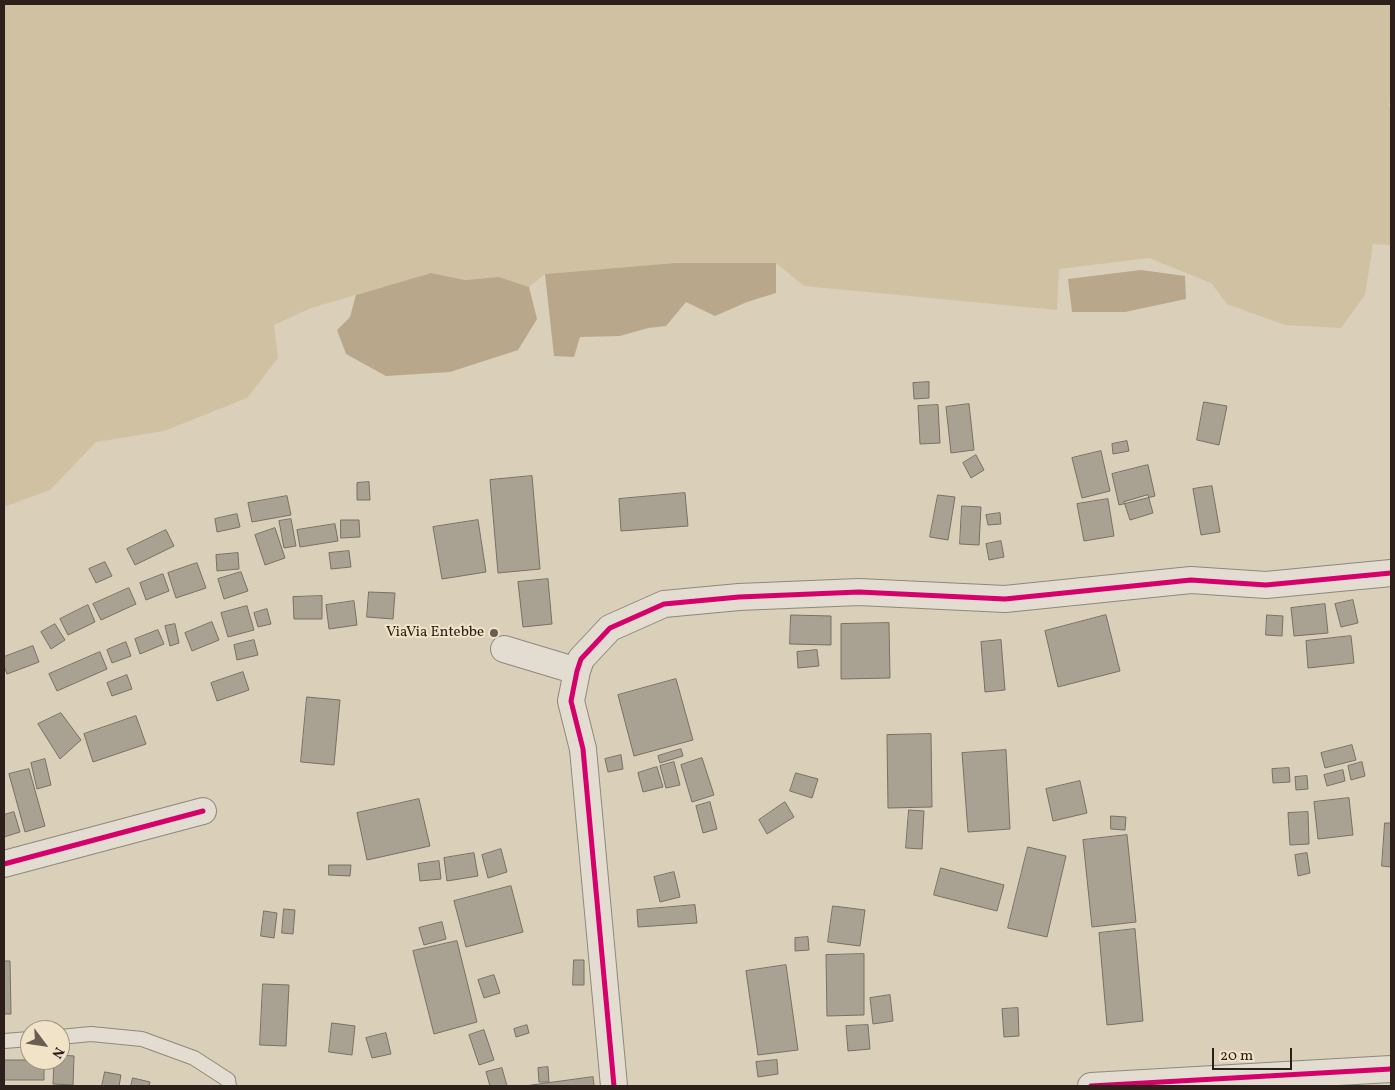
<!DOCTYPE html>
<style>
body{margin:0}
#map{position:relative;width:1395px;height:1090px;overflow:hidden;background:#dacfb8;font-family:Vollkorn,serif}
canvas{display:block}
.frame{position:absolute;inset:0;border:5px solid #2d1f1a;pointer-events:none}
.north{position:absolute;left:20px;top:1020px;width:50px;height:50px;box-sizing:border-box;background:#f1e3c7;border:1px solid #a39582;border-radius:50%;rotate:121deg;font-size:14px;font-weight:700;line-height:20px;text-align:center;color:#2d1f1a}
.north::after{content:'';display:block;margin:auto;width:18px;height:22px;background:#6a5d51;clip-path:polygon(50% 0,100% 100%,50% 72%,0 100%)}
.scale{position:absolute;left:1212px;top:1048px;width:80px;height:22px;box-sizing:border-box;border:2px solid #2d1f1a;border-top:0;padding-left:6px;font-size:15px;line-height:18px;white-space:nowrap;color:#2d1f1a;-webkit-text-stroke:4px #f1e3c7;paint-order:stroke}
</style>
<div id="map">
<canvas width="1395" height="1090"></canvas>
<div class="frame"></div>
<div class="north">N</div>
<div class="scale">20 m</div>
</div>
<script>
const context = document.querySelector('canvas').getContext('2d');
context.lineJoin = 'round';
function paint(path, color) { context.fillStyle = color; context.fill(path, 'evenodd'); }
function trace(path, color, width, dash) { context.strokeStyle = color; context.lineWidth = width; context.lineCap = dash ? 'butt' : 'round'; context.setLineDash(dash || []); context.stroke(path); }
function label(font, color, halo, rows, align = 'center') {
  context.font = font + ' Vollkorn,serif'; context.lineWidth = 4; context.setLineDash([]); context.textBaseline = 'middle'; context.strokeStyle = halo; context.fillStyle = color; for (const [text, x, y, turn = 0] of rows) {
    context.save(); context.translate(x, y); context.rotate((+turn || 0) * Math.PI / 180); context.textAlign = isNaN(turn) ? turn : align; if (halo) context.strokeText(text, 0, 0); context.fillText(text, 0, 0); context.restore();
  }
}
paint(new Path2D(`
 M4,4H1391V102L1388,104L1391,108V245L1373,244L1365,295L1341,328L1285,325L1227,304L1211,283L1149,258L1059,269L1057,310L804,286L776,263H675L545,274L529,287L499,277L465,280L431,273L311,308L274,325L278,358L247,398L164,431L96,442L50,490L4,507Z`), '#d1c1a3');
paint(new Path2D(`
 M675,263H776V293L747,302L715,316L686,302L666,326L648,328L620,336L580,337L574,357L554,356L545,274Z
 M1141,270L1185,276L1186,299L1125,312H1072L1068,279Z
 M431,273L465,280L499,277L529,287L537,319L518,350L450,372L386,376L346,354L337,330L350,317L356,295Z`), '#b8a78b');
const building = new Path2D(`
 M929,382V398L914,399L913,383Z
 M1204,402L1227,406L1219,445L1197,440Z
 M969,404L974,450L951,453L946,407Z
 M938,405L940,443L920,444L918,406Z
 M1127,441L1129,451L1113,454L1112,444Z
 M1101,451L1110,491L1082,498L1072,458Z
 M976,455L984,470L971,478L963,463Z
 M1148,465L1155,496L1119,505L1112,474Z
 M532,476L540,569L498,573L490,480Z
 M369,482L370,500H357V483Z
 M1212,486L1220,532L1201,535L1193,489Z
 M685,493L688,526L621,531L619,499Z
 M938,495L955,497L948,540L930,537Z
 M1148,495L1153,513L1130,520L1124,502Z
 M287,496L291,515L252,522L248,503Z
 M1108,499L1114,536L1084,541L1077,504Z
 M962,506L981,507L979,545L960,544Z
 M1000,513L1001,524L988,525L986,515Z
 M237,514L240,527L217,532L215,519Z
 M291,519L296,546L284,548L279,521Z
 M341,520H359L360,537L341,538Z
 M478,520L486,572L442,579L433,527Z
 M335,524L338,541L300,547L297,530Z
 M275,528L285,558L265,565L255,535Z
 M166,530L174,546L135,565L127,549Z
 M1001,541L1004,557L989,560L986,544Z
 M349,551L351,567L331,569L329,553Z
 M238,553L239,569L217,571L216,555Z
 M105,562L112,576L96,583L89,569Z
 M197,563L206,588L176,598L168,573Z
 M241,572L248,591L224,599L218,579Z
 M163,574L169,591L146,600L140,583Z
 M548,579L552,624L523,627L518,582Z
 M129,588L136,604L101,620L93,604Z
 M369,592L395,593L393,619L367,617Z
 M322,596V619H294L293,597Z
 M1353,600L1358,623L1341,627L1335,604Z
 M354,601L357,625L329,629L326,605Z
 M1325,604L1328,633L1294,636L1291,608Z
 M88,605L95,622L68,635L60,619Z
 M247,606L254,630L228,637L221,613Z
 M267,609L271,624L258,627L254,613Z
 M791,615L831,616V645L790,644Z
 M1106,615L1120,671L1058,687L1045,631Z
 M1267,615L1283,616L1282,636L1266,635Z
 M212,622L219,640L192,651L185,633Z
 M889,623L890,678L841,679V624Z
 M55,624L65,640L51,649L41,632Z
 M175,624L179,643L170,646L165,626Z
 M158,630L164,644L140,654L135,639Z
 M1351,636L1354,663L1308,668L1306,641Z
 M254,640L258,655L237,660L234,645Z
 M1001,640L1005,690L985,692L981,642Z
 M126,642L131,656L112,663L107,650Z
 M33,646L39,662L7,674L4,666V657Z
 M817,650L819,666L798,668L797,652Z
 M100,652L107,669L57,691L49,674Z
 M243,672L249,690L217,701L211,683Z
 M127,675L132,689L112,696L107,683Z
 M676,679L693,740L634,756L618,695Z
 M307,697L340,700L334,765L301,762Z
 M61,713L81,740L60,759L38,724Z
 M136,716L146,744L93,762L84,734Z
 M931,734L932,807L888,808L887,735Z
 M1352,745L1356,760L1325,768L1321,753Z
 M681,749L683,756L660,763L658,756Z
 M1006,750L1010,829L968,832L962,753Z
 M621,755L623,769L608,772L605,759Z
 M702,758L714,795L692,802L681,765Z
 M45,759L51,785L37,789L31,763Z
 M674,762L680,785L666,788L660,766Z
 M1362,762L1365,776L1351,780L1348,766Z
 M657,767L663,787L643,792L638,773Z
 M1289,768L1290,782L1273,783L1272,769Z
 M29,769L45,826L25,832L9,774Z
 M1343,770L1345,781L1327,786L1324,775Z
 M796,773L818,779L812,798L790,791Z
 M1307,776L1308,789L1296,790L1295,777Z
 M1080,781L1087,813L1053,821L1046,789Z
 M1349,798L1353,835L1318,839L1314,802Z
 M419,799L430,846L367,860L357,813Z
 M710,802L717,829L703,833L696,806Z
 M785,802L794,817L767,834L759,820Z
 M909,810L924,811L922,849L906,848Z
 M14,812L20,832L4,837V815Z
 M1308,812L1309,844L1290,845L1288,813Z
 M1111,816L1126,817L1125,830L1111,829Z
 M1385,823H1391V867L1382,866Z
 M1127,835L1136,922L1092,927L1083,840Z
 M1028,847L1066,856L1047,937L1008,928Z
 M501,849L507,872L488,878L482,855Z
 M474,853L478,876L447,881L444,858Z
 M1307,853L1310,873L1298,876L1295,855Z
 M439,861L441,879L420,881L418,864Z
 M329,865H351L350,876L329,875Z
 M941,868L1004,885L997,911L934,895Z
 M674,872L680,897L660,902L654,877Z
 M511,886L523,932L466,947L454,901Z
 M695,905L697,923L638,927L637,910Z
 M833,906L865,910L860,946L828,942Z
 M284,909L295,910L293,934L282,933Z
 M264,911L277,913L274,938L261,936Z
 M442,922L446,939L424,945L419,928Z
 M1135,929L1143,1021L1107,1025L1099,933Z
 M808,937L809,950L795,951V938Z
 M457,941L477,1022L434,1034L413,951Z
 M864,954V1015L827,1016L826,955Z
 M574,960H584V985H573Z
 M4,961H10L11,1014H4Z
 M786,965L798,1050L758,1055L746,971Z
 M494,975L500,993L484,998L478,980Z
 M263,984L289,985L286,1046L260,1045Z
 M890,995L893,1021L873,1024L870,998Z
 M1018,1008L1019,1036L1004,1037L1002,1009Z
 M332,1023L355,1026L352,1055L329,1052Z
 M527,1025L529,1033L516,1037L514,1029Z
 M868,1025L870,1049L848,1051L846,1026Z
 M484,1030L494,1060L479,1065L469,1035Z
 M386,1033L391,1054L372,1058L366,1038Z
 M60,1055L74,1056L73,1085L53,1084L54,1060H60Z
 M5,1060H44V1080H4Z
 M777,1060L778,1074L758,1077L756,1062Z
 M548,1067L549,1082H539L538,1068Z
 M502,1068L507,1086H490L486,1072Z
 M105,1072L121,1075L119,1086H102Z
 M593,1077L594,1086H525Z
 M133,1078L150,1082L149,1086H131Z`);
paint(building, '#a9a192');
trace(building, '#787064', 1);
const lane = new Path2D(`
 M60,1037L91,1034L142,1039L194,1058L228,1080L229,1086
 M4,1041L30,1039`);
const street = new Path2D(`
 M504,649L577,671
 M4,864L203,811
 M614,1086L583,749L571,701L577,671L581,659L610,628L664,604L739,597L859,592L1005,599L1191,580L1266,585L1391,573
 M1091,1086L1391,1069`);
trace(lane, '#8f887a', 16);
trace(street, '#8f887a', 28);
trace(lane, '#e2dcd1', 14);
trace(street, '#e2dcd1', 26);
trace(new Path2D(`
 M4,864L203,811
 M614,1086L583,749L571,701L577,671L581,659L610,628L664,604L739,597L859,592L1005,599L1191,580L1266,585L1391,573
 M1091,1086L1391,1069`), '#d6006c', 5);
for (const [x, y, r, color] of [
 [494,633,5,"#6a5d51"]
]) { const dot = new Path2D(); dot.arc(x, y, r, 0, 2 * Math.PI); context.fillStyle = color; context.fill(dot); trace(dot, '#f1e3c7', 2); }
label('15px', '#2d1f1a', '#f1e3c7', [
 ["ViaVia Entebbe",484,633]
], 'right');
</script>
